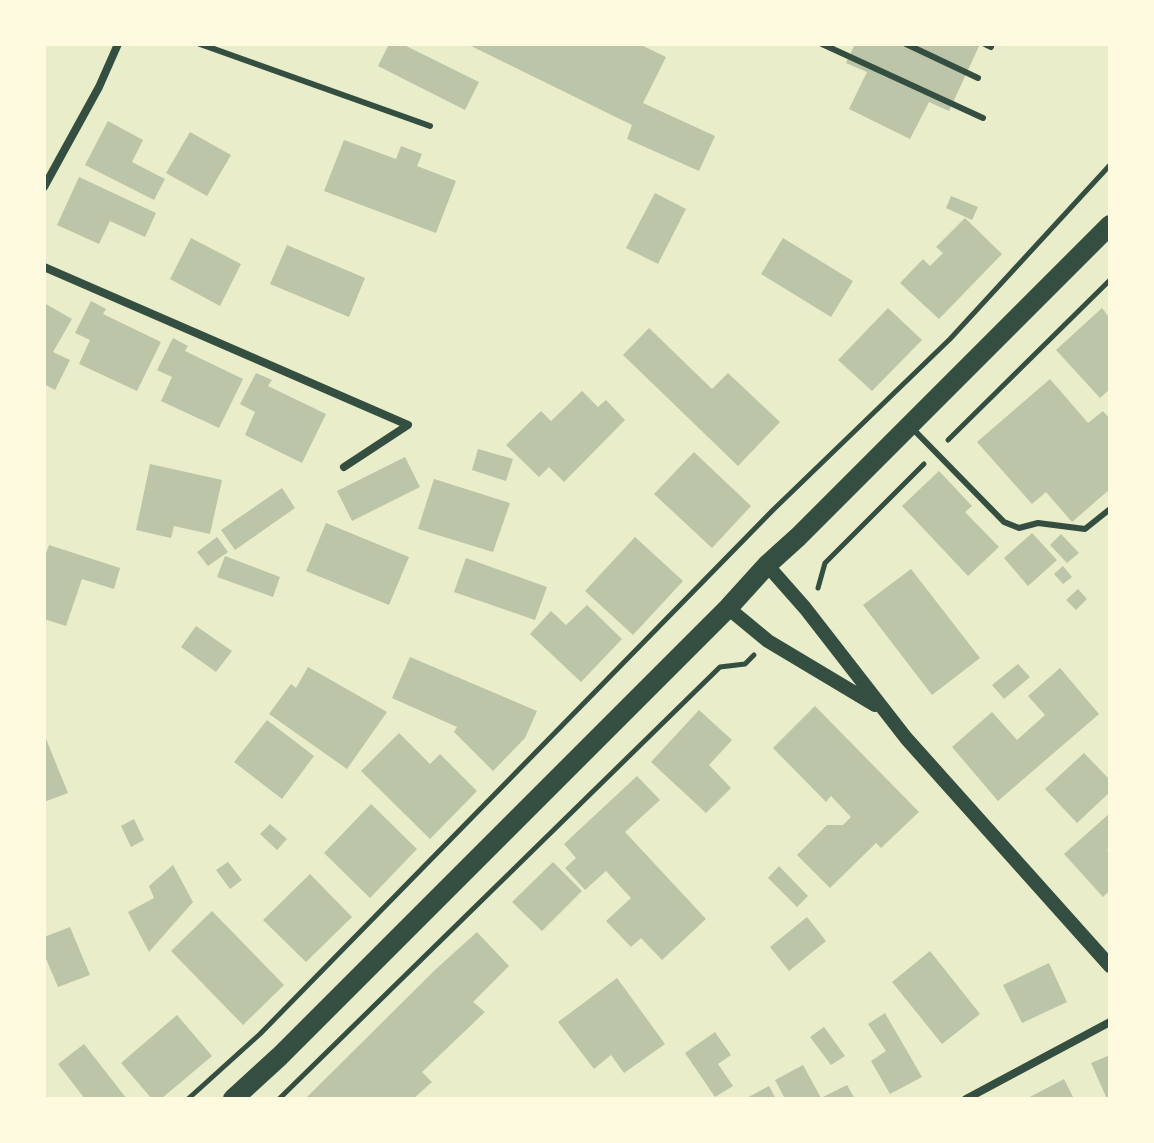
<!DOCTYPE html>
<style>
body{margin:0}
#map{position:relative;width:1154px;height:1143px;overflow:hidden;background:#e9edc9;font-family:Montserrat,sans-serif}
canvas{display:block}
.frame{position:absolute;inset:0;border:46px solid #fefae0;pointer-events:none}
</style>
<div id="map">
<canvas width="1154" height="1143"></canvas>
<div class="frame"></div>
</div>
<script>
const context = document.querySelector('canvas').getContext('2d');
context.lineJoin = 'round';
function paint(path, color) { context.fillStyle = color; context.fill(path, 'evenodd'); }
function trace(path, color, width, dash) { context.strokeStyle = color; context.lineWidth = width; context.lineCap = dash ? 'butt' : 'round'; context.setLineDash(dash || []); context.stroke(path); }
paint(new Path2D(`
 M389,44H402L479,82L465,110L378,66Z
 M467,44H639L666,57L643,103L715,136L699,171L627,139L632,125Z
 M855,44H980L949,111L929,102L910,139L849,109L867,72L846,63Z
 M108,121L143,140L132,162L165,179L154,200L85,165Z
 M190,132L231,155L207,196L166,173Z
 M344,140L396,159L401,146L422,154L417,166L456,181L436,233L324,191Z
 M79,177L156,213L145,237L110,221L99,244L57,225Z
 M655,193L686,209L658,264L626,248Z
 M951,196L978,207L972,220L946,208Z
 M965,218L1002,254L939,319L900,283L923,259L930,266L943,253L936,247Z
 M191,238L241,264L220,306L170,279Z
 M783,238L853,281L831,317L761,274Z
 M287,245L365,278L349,317L270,284Z
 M91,301L106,309L103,314L161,342L137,391L79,364L90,340L75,333Z
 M44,303L72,319L53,352L70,360L55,390L44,384Z
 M888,308L922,340L872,391L838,360Z
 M1102,308L1108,316L1110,315V389L1100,398L1056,350Z
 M649,328L712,389L728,373L780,422L738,466L623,355Z
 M173,338L188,346L185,351L243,379L219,428L161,401L172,377L157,370Z
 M256,373L272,380L268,386L326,414L302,463L245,435L255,412L240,404Z
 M1050,379L1088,423L1103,411L1110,419V489L1072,522L1046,492L1032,504L977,442Z
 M582,391L598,407L606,400L625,420L564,482L549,467L539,477L506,445L541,411L551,421Z
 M478,449L513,459L506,481L472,470Z
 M694,452L751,506L712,548L654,494Z
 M405,457L420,487L352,521L337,491Z
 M150,464L222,480L210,534L174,526L171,538L136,530Z
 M939,471L972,506L965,512L999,547L968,576L902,506Z
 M434,479L510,503L493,552L418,529Z
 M282,488L295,508L235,550L221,530Z
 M326,523L409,557L389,605L306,571Z
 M1032,533L1057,560L1028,586L1004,558Z
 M1061,534L1079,553L1067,563L1050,545Z
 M217,537L228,552L208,566L197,552Z
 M635,537L683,581L633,635L585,591Z
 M49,545L120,568L114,589L82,579L66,626L44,619V559Z
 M225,556L280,577L273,597L217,577Z
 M466,558L547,587L535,620L454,592Z
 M1063,566L1072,577L1063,584L1054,574Z
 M911,569L980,658L932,695L863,605Z
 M1078,589L1087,599L1076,610L1066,600Z
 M587,605L622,639L581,682L530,634L551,611L566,625Z
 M196,626L232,651L216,672L181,647Z
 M410,657L537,711L525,738L493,771L454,732L457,727L392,698Z
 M1018,664L1030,677L1004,699L992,685Z
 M308,667L387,712L347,769L269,714L291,684L296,688Z
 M1060,668L1099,714L998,801L952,747L992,712L1017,740L1045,715L1028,696Z
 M815,706L919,812L881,848L876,843L830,888L797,855L827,825H843L851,817L831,796L826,802L773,748Z
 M699,710L732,740L709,765L731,788L706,813L651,762Z
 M267,720L314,756L282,799L234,762Z
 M399,733L430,764L440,754L477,791L430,839L361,771Z
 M44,734L68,793L44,802Z
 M1084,753L1110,780V792L1077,823L1045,789Z
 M637,776L660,800L625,832L706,919L662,960L641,938L631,947L606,921L631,898L606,871L585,890L565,868L576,858L564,844Z
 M371,804L417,849L370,898L324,853Z
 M1110,813V847L1107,850L1110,853V890L1103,897L1064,854Z
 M134,819L144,840L131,847L121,826Z
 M270,824L287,839L277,850L260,834Z
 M228,862L242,880L230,889L216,870Z
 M553,862L582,891L542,931L512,902Z
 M173,865L193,902L149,952L128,912L154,898L149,886Z
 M779,866L808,896L797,907L768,878Z
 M310,874L352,917L306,962L263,920Z
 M212,911L284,985L243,1025L171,951Z
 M807,917L826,941L789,971L770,947Z
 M70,927L90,975L58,987L44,954V937Z
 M477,932L509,966L473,1002L485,1012L422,1072L432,1082L413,1099H305L436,969Z
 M930,951L980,1014L942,1044L892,982Z
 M1049,963L1067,1002L1022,1023L1003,985Z
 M617,978L665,1044L624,1073L611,1055L594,1069L558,1022Z
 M885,1013L922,1077L890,1094L871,1061L886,1051L868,1024Z
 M177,1015L212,1056L161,1099H152L121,1063Z
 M824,1027L845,1056L831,1065L810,1037Z
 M715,1032L731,1055L718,1064L733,1086L715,1097L685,1053Z
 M84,1044L127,1099H85L58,1064Z
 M1110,1055V1099H1107L1091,1063Z
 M803,1065L821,1098L847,1085L855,1099H785L775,1080Z
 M1064,1079L1074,1099H1026Z
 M769,1086L776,1099H745Z`), '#bcc5a7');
trace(new Path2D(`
 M948,440L1110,280
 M818,588L825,563L924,464
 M188,1099L260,1034L773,510L950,339L1110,165
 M279,1099L720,667L745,664L754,655`), '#344e41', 5);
trace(new Path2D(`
 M200,44L430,126
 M822,44L983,118
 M906,44L978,78
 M985,44L991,47
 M912,428L1004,522L1019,528L1038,523L1085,529L1110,509`), '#344e41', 6);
trace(new Path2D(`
 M44,187L99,87L118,44
 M44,267L408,425L344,467
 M966,1099L1110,1022`), '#344e41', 8);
trace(new Path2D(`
 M767,565L805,608L906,738L1110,966
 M728,608L768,641L875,705`), '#344e41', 14);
trace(new Path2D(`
 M233,1099L280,1056L728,608L767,565L798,537L1110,225`), '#344e41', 20);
</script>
